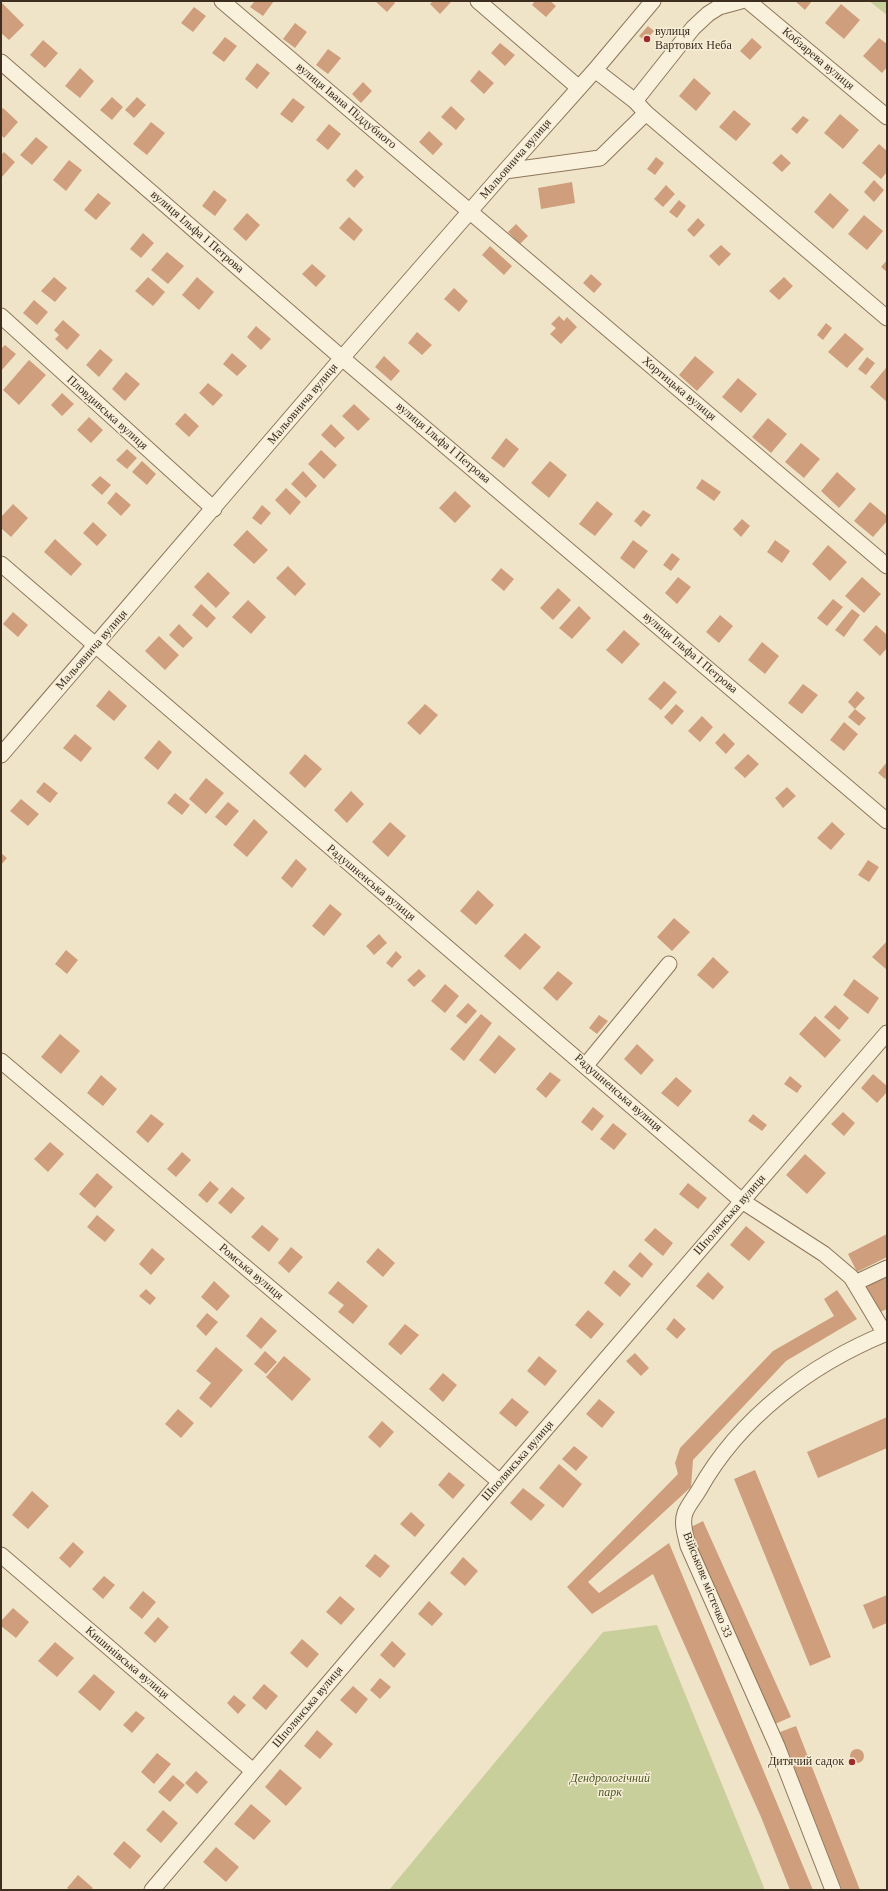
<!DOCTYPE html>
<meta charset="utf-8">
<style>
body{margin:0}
#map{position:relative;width:888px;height:1891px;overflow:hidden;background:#f0e4c8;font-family:"Times New Roman",serif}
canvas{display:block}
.frame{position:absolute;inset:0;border:2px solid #3d2e20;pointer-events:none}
</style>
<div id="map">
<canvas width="888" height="1891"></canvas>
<div class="frame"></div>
</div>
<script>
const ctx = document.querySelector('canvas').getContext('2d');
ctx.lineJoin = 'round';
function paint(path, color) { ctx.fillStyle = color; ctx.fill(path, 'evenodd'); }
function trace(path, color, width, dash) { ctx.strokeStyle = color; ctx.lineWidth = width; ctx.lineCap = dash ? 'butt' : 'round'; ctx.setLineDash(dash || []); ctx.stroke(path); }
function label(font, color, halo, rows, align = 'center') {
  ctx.font = font + ' "Times New Roman",serif'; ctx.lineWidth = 3; ctx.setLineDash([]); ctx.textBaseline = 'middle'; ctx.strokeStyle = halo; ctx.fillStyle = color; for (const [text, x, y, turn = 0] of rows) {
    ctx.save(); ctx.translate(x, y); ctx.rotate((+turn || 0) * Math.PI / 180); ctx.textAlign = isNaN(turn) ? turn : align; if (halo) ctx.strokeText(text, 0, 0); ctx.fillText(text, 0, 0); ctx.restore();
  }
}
paint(new Path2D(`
 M869 1H887V15Z
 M657 1625 765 1890H389L603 1632Z`), '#c9cf9b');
paint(new Path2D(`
 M255 1H274L263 16 250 7Z
 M375 1H393L395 3 387 12Z
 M433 1H449L451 2 440 14 430 4Z
 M535 1H550L556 6 546 17 532 5Z
 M795 1H812L805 10Z
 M2 3 24 25 9 40 1 33Z
 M841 4 860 20 844 39 825 23Z
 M194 7 206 16 193 32 181 23Z
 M295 23 307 32 295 48 283 39Z
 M648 26 654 31 645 41 639 36Z
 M225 37 237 46 224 62 212 53Z
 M752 38 762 47 750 60 740 51Z
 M879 38 887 44V67L882 73 863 56Z
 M43 40 58 53 45 68 30 55Z
 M500 43 515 55 505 66 491 53Z
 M328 49 341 58 328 74 316 65Z
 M257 63 270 73 257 89 245 79Z
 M80 68 94 81 80 98 65 86Z
 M479 70 494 83 484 94 470 81Z
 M694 78 711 93 696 111 679 96Z
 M363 82 372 91 361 103 352 94Z
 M112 97 123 107 112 120 100 110Z
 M137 97 146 105 134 118 125 110Z
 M293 98 305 107 292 123 280 114Z
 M451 106 465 119 456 130 441 117Z
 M3 108 18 122 4 138 1 135V110Z
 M734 110 751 124 736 141 719 127Z
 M840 114 859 130 843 149 824 133Z
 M803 116 809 120 797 134 791 129Z
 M151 122 165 133 147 155 133 144Z
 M329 124 341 134 328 150 316 140Z
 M429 131 443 144 433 155 419 142Z
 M36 137 48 147 32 165 20 155Z
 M879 144 887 151V172L881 179 862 163Z
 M4 152 15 162 1 178V155Z
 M781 154 791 163 782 172 772 163Z
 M656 157 664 163 655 175 647 169Z
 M69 160 82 170 66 191 53 180Z
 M356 169 364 177 354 188 346 180Z
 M874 180 884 190 874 202 864 192Z
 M572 182 575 203 541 209 538 188Z
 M666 185 675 194 663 207 654 199Z
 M214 190 227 200 215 216 202 206Z
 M98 193 111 203 96 220 84 210Z
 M830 193 849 210 833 229 814 212Z
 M679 200 686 206 677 218 669 212Z
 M247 213 260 225 246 241 233 229Z
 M864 215 883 231 867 250 848 234Z
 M349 217 363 230 354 241 339 228Z
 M698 218 705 225 694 237 687 230Z
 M516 224 528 236 520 244 508 232Z
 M143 233 154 243 141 258 130 249Z
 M721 245 731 254 719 266 709 256Z
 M490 246 512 266 504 275 482 255Z
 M167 252 184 266 168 284 151 270Z
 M887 260V272L881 267Z
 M312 264 326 276 316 287 302 274Z
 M591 274 602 284 594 293 583 283Z
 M54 277 67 288 55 302 41 291Z
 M148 277 165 292 153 306 135 291Z
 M197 277 214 292 199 310 182 295Z
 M784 277 793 286 779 300 769 291Z
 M454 288 468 301 459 312 444 299Z
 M34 300 48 312 37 325 23 313Z
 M559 316 564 321 567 317 577 327 561 344 550 334 556 328 551 324Z
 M63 320 80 335 67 350 55 339 59 335 54 330Z
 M826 323 832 328 823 340 817 335Z
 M256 326 271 339 261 350 247 337Z
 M417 332 432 345 422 355 408 343Z
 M845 333 864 349 847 368 828 352Z
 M5 345 16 354 1 371V349Z
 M100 349 113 360 99 377 86 365Z
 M232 353 247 366 237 376 223 364Z
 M384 356 400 371 391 381 375 367Z
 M695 356 714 372 697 391 679 375Z
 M867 357 875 363 866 375 858 369Z
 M29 360 46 375 19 405 3 390Z
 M886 368 887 369V402L870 387Z
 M126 372 140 384 125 401 112 389Z
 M738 378 757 394 741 413 722 397Z
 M208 383 223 395 213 406 199 393Z
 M62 393 74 404 62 416 51 405Z
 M354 404 370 419 358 431 342 416Z
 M185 413 199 426 189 437 175 424Z
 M89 417 103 430 91 443 77 430Z
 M768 418 787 434 771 453 752 437Z
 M331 424 345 438 335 448 321 435Z
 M506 438 519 449 504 468 491 458Z
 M801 443 820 459 804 478 785 462Z
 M127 449 137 458 127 469 116 460Z
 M321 450 337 465 324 479 308 464Z
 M142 461 156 474 147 485 132 472Z
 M550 461 567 475 549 498 531 483Z
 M303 471 317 486 306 498 291 484Z
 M837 472 856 489 839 508 821 491Z
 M100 476 111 485 102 495 91 485Z
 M702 479 721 492 714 501 696 488Z
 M286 488 301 502 290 515 275 500Z
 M455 491 471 506 455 523 439 508Z
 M116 492 131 505 121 516 107 503Z
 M597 501 613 514 595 536 579 524Z
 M870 502 887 516V521L873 537 854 521Z
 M13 504 28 518 11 537 1 528V517Z
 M262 505 271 513 261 525 252 518Z
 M643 510 651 515 641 527 634 521Z
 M742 519 750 526 741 537 733 529Z
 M93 522 107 535 97 546 83 533Z
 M247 530 268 550 254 564 233 545Z
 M55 539 82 564 71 576 44 552Z
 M633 540 648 551 634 569 620 558Z
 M775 540 790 551 782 563 767 552Z
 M828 545 847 562 830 581 812 564Z
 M672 553 680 559 671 571 663 565Z
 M288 566 306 584 295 596 276 578Z
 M501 568 514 579 504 591 491 580Z
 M208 572 230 593 216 608 194 587Z
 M678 577 691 587 677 604 665 593Z
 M862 577 881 594 864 613 845 596Z
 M558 588 571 600 553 620 540 608Z
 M833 599 843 607 827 626 817 618Z
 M248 600 266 617 251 634 232 617Z
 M201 604 216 618 207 628 192 615Z
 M579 606 591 618 572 639 559 628Z
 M852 609 860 615 844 637 835 630Z
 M13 612 28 625 18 637 3 624Z
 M720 615 733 626 719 643 706 632Z
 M179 624 193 638 183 648 169 635Z
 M876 625 887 635V648L880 656 863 640Z
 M624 630 640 644 622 664 606 650Z
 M159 636 179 655 165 670 145 651Z
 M762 642 779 656 765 674 748 660Z
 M664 681 677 692 661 710 648 699Z
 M803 684 818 695 802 714 788 703Z
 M109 690 127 706 114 721 96 706Z
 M857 691 865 698 855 709 848 702Z
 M425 704 438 715 420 735 407 723Z
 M676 704 684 711 672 725 664 717Z
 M855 709 866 718 859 726 848 717Z
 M702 716 713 727 700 742 688 731Z
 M844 722 858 734 844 751 830 740Z
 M724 733 735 744 726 754 715 743Z
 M75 734 92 748 81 762 63 748Z
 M159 740 172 752 158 770 144 758Z
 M305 754 322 769 305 788 289 773Z
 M748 754 759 764 745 778 734 768Z
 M887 762V776L885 779 878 773Z
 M206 778 224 793 206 814 189 799Z
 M44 782 58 793 50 803 36 792Z
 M787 787 796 796 783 808 775 798Z
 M351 791 364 804 347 823 334 810Z
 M175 793 190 805 182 815 167 803Z
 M21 799 39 814 28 826 10 811Z
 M228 802 239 811 226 826 215 817Z
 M254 819 268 832 247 857 233 845Z
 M390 822 406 836 388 857 372 842Z
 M832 822 845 834 831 850 817 838Z
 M1 853 7 858 1 865Z
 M296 859 307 869 292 888 281 878Z
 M868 860 879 867 869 882 858 875Z
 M478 890 494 905 476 925 460 911Z
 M330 904 342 914 324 936 312 926Z
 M674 918 690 932 672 951 657 937Z
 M525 933 541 947 520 970 504 956Z
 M379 934 387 943 374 955 366 946Z
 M887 941V970L872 957Z
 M66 950 78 960 67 974 55 964Z
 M396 951 402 957 392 968 386 963Z
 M713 957 729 972 713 989 697 975Z
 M419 969 426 976 414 987 407 980Z
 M558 971 573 983 557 1001 543 988Z
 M854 979 879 998 868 1014 843 995Z
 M445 984 459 996 445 1013 431 1001Z
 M468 1003 477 1011 466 1024 456 1016Z
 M835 1005 849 1018 839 1030 824 1017Z
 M481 1014 492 1023 464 1061 450 1049Z
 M599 1015 608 1021 597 1034 589 1028Z
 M815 1016 841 1040 825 1058 799 1034Z
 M60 1034 80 1051 61 1074 41 1057Z
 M499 1035 516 1049 495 1074 479 1060Z
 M637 1044 654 1060 641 1075 624 1059Z
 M550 1072 561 1080 546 1098 536 1089Z
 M873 1074 887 1086V1092L877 1103 861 1088Z
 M101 1075 117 1089 103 1106 87 1093Z
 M790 1076 802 1086 797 1093 784 1084Z
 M676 1077 692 1091 678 1107 661 1093Z
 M593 1107 604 1116 592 1131 581 1122Z
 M843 1112 855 1123 844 1136 831 1124Z
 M151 1114 164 1124 148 1143 136 1132Z
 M753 1114 767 1125 762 1131 748 1121Z
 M613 1123 627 1134 614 1150 600 1139Z
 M50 1142 64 1154 48 1172 34 1159Z
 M182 1152 191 1160 176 1177 167 1169Z
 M805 1154 826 1173 807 1194 786 1175Z
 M97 1173 113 1187 95 1208 79 1194Z
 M210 1181 219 1189 207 1203 198 1195Z
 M688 1183 707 1198 698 1209 679 1194Z
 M232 1187 245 1198 231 1214 218 1203Z
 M97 1215 115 1230 105 1242 87 1227Z
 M262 1225 279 1239 269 1252 251 1237Z
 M746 1226 765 1242 749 1261 730 1245Z
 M655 1228 673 1243 663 1256 644 1240Z
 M887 1234V1257L857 1272 848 1254Z
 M291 1247 303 1257 289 1273 278 1263Z
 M152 1248 165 1259 151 1275 139 1264Z
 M378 1248 395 1263 383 1277 366 1262Z
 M640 1252 653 1264 642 1278 628 1266Z
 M614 1270 631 1284 620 1297 604 1283Z
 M708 1272 724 1287 713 1300 696 1286Z
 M887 1272V1309L878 1313 862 1282Z
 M214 1281 230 1296 217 1311 201 1297Z
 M338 1281 368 1306 353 1324 338 1312 344 1305 328 1293Z
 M146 1289 156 1298 150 1305 139 1296Z
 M837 1290 857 1319 786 1361 693 1460 691 1487 588 1582 599 1593 669 1543 813 1890H790L761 1817 653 1574 592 1614 567 1587 678 1474 675 1463 680 1448 773 1351 834 1316 824 1299Z
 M588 1310 604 1324 591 1339 575 1325Z
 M207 1313 218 1322 206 1336 196 1326Z
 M261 1317 277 1331 261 1349 246 1336Z
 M674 1318 686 1329 677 1339 666 1329Z
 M405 1324 419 1335 401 1355 388 1344Z
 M216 1347 243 1370 211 1408 199 1398 211 1383 196 1371Z
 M265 1351 277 1362 266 1374 254 1364Z
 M635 1353 649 1368 641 1376 626 1361Z
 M284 1356 311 1379 292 1401 266 1377Z
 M539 1356 557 1371 545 1386 527 1371Z
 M443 1373 457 1385 443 1402 429 1389Z
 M512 1398 529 1412 516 1427 499 1413Z
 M599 1399 615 1412 602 1428 586 1414Z
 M178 1409 194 1423 181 1438 165 1424Z
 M887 1417V1448L818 1478 807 1452Z
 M382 1421 394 1432 380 1448 368 1437Z
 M574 1446 588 1457 576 1471 562 1459Z
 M559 1464 582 1484 563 1508 539 1488Z
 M755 1470 831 1657 810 1666 734 1479Z
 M449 1472 465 1485 453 1499 438 1485Z
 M523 1488 545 1505 531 1521 510 1503Z
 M32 1491 49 1506 28 1529 12 1515Z
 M411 1512 425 1525 415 1537 400 1524Z
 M703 1521 791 1717 775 1724 687 1529Z
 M73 1542 84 1552 70 1568 59 1558Z
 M375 1554 390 1566 380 1578 365 1566Z
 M463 1557 478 1571 465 1586 450 1573Z
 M104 1576 115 1585 103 1599 92 1589Z
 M143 1591 156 1602 142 1619 129 1608Z
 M887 1595V1623L873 1629 863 1605Z
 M340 1596 355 1609 341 1625 326 1612Z
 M429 1601 443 1614 432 1626 418 1614Z
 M13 1608 29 1622 16 1638 1 1626V1621Z
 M158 1617 169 1627 155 1643 144 1633Z
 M302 1639 319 1654 307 1668 290 1653Z
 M392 1641 406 1654 394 1668 380 1655Z
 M55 1642 74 1658 57 1677 38 1661Z
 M94 1674 115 1692 100 1711 78 1692Z
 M380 1678 391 1687 380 1699 370 1690Z
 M264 1684 278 1696 266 1710 252 1698Z
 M353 1686 368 1699 356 1714 340 1700Z
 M234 1695 246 1705 238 1714 227 1703Z
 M136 1711 145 1718 132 1733 123 1725Z
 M796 1726 860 1890H842L780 1732Z
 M317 1730 333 1744 320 1759 304 1746Z
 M850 1756a7 7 0 1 1 14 0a7 7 0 1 1-14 0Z
 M157 1753 171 1764 154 1784 141 1772Z
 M280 1769 302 1788 286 1806 265 1787Z
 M196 1771 208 1782 197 1794 185 1783Z
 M173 1775 185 1785 170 1802 158 1792Z
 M251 1804 271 1821 254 1840 234 1824Z
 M163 1810 178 1823 161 1843 146 1830Z
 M124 1841 141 1856 130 1869 113 1854Z
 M216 1847 239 1867 226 1882 203 1862Z
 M78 1875 93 1888 91 1890H70L67 1888Z`), '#cf9f7d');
const minor = new Path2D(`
 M222 1 887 566
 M478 1 579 88
 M748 1 887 117
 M1 62 342 358 887 821
 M595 70 635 101 646 113 887 318
 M635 101 693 28 708 14 719 7 741 1
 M505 171 600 158 646 113
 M1 316 214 509
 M1 564 742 1201 824 1254 851 1277 885 1334
 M1 755 342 358 505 171 595 70 653 1
 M1 1061 500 1482
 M586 1065 669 964
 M855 1283 887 1268
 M1 1555 253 1771
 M152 1890 500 1482 887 1033
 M833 1890 777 1746 688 1546C686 1536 681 1524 685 1513 688 1505 695 1497 699 1490 740 1417 811 1364 887 1333`);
trace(minor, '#8d765c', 17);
trace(minor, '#faf1dc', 15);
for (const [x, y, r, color] of [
 [647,39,4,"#9e2a2b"],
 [852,1762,4,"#9e2a2b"]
]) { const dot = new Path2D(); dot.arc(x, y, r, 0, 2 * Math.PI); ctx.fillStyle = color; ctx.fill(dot); trace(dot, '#f7eed8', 1.5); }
label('12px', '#3d2e20', '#f7eed8', [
 ["вулиця",655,32],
 ["Вартових Неба",655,46],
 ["Дитячий садок",844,1762,"right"]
], 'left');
label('12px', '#3d2e20', '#f7eed8', [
 ["Кобзарева вулиця",818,59,40],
 ["вулиця Івана Піддубного",346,106,40],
 ["Мальовнича вулиця",516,159,-49],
 ["вулиця Ільфа І Петрова",197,232,41],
 ["Хортицька вулиця",679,389,40],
 ["Мальовнича вулиця",303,404,-50],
 ["Пловдивська вулиця",107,413,42],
 ["вулиця Ільфа І Петрова",443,443,40],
 ["Мальовнича вулиця",92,650,-49],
 ["вулиця Ільфа І Петрова",690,653,40],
 ["Радушненська вулиця",371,883,40],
 ["Радушненська вулиця",618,1093,41],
 ["Шполянська вулиця",730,1215,-49],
 ["Ромська вулиця",251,1272,40],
 ["Шполянська вулиця",518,1461,-49],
 ["Військове містечко 33",707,1585,68],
 ["Кишинівська вулиця",127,1663,40],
 ["Шполянська вулиця",308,1707,-50]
]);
label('italic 12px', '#4d5a26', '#f7eed8', [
 ["Дендрологічний",610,1779],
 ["парк",610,1793]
]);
</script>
